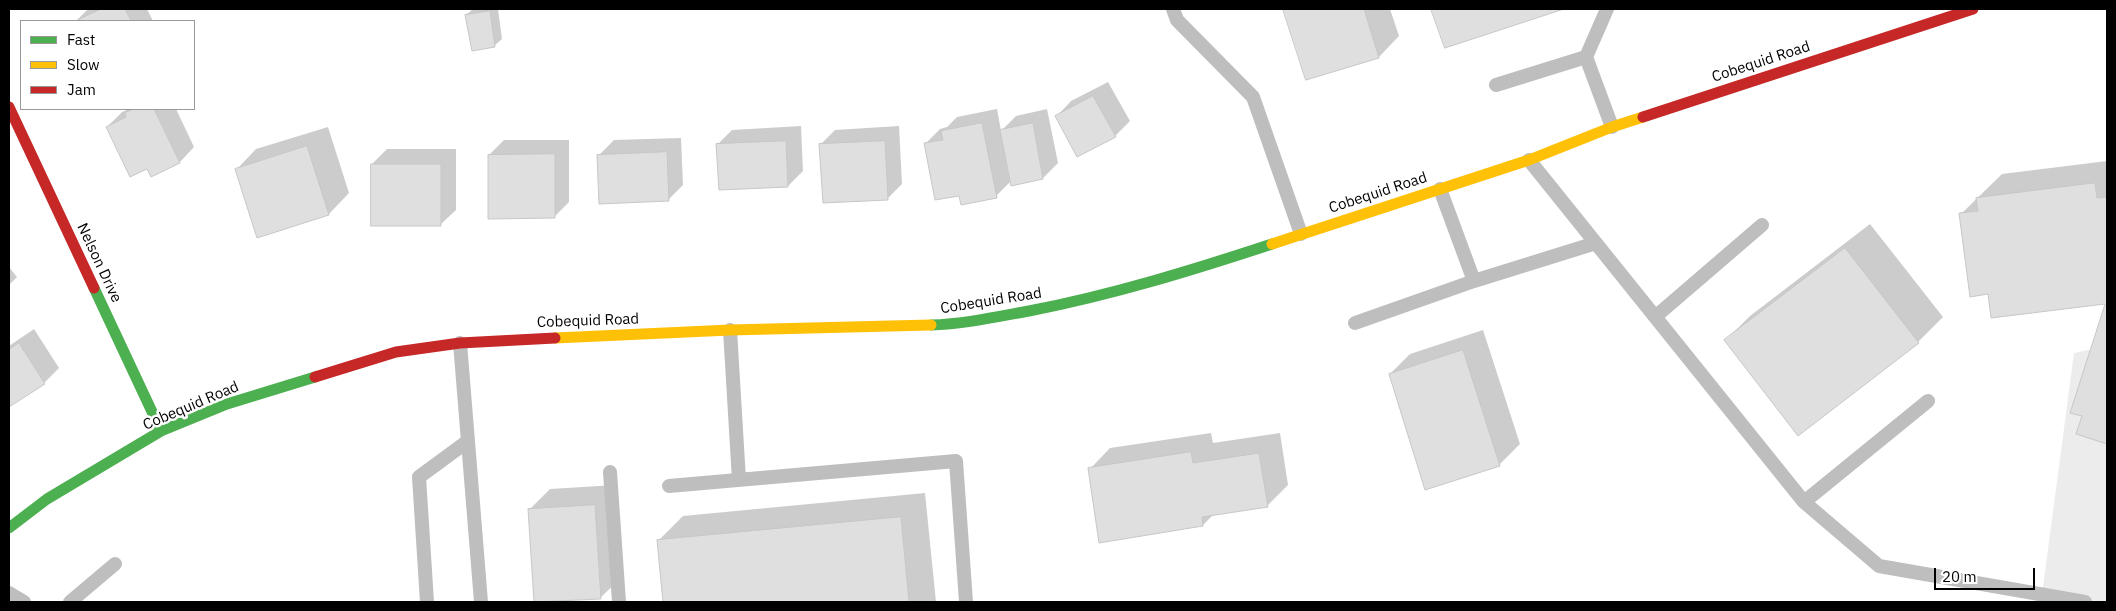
<!DOCTYPE html>
<style>
body{margin:0}
#map{position:relative;width:2116px;height:611px;overflow:hidden;background:#fff;font-family:"IBM Plex Sans",sans-serif}
canvas{display:block}
.frame{position:absolute;inset:0;border:10px solid #000;pointer-events:none}
.legend{position:absolute;left:20px;top:20px;width:175px;height:90px;box-sizing:border-box;background:#fff;border:1px solid #999;margin:0;padding:6px 9px;list-style:none;font-size:15px;color:#000}
.legend li{display:flex;align-items:center;gap:10px;height:25px}
.legend b{width:25px;border:1px solid #999}
.scale{position:absolute;left:1934px;top:568px;width:101px;height:22px;box-sizing:border-box;border:2px solid #000;border-top:0;padding-left:6px;font-size:15px;line-height:18px;white-space:nowrap;color:#000;-webkit-text-stroke:4px #fff;paint-order:stroke}
</style>
<div id="map">
<canvas width="2116" height="611"></canvas>
<div class="frame"></div>
<ul class="legend">
<li><b style="height:6px;background:#4caf50"></b>Fast</li>
<li><b style="height:6px;background:#ffc107"></b>Slow</li>
<li><b style="height:6px;background:#c62828"></b>Jam</li>
</ul>
<div class="scale">20 m</div>
</div>
<script>
const ctx = document.querySelector('canvas').getContext('2d');
ctx.lineJoin = 'round';
function paint(path, color) { ctx.fillStyle = color; ctx.fill(path, 'evenodd'); }
function trace(path, color, width, dash) { ctx.strokeStyle = color; ctx.lineWidth = width; ctx.lineCap = dash ? 'butt' : 'round'; ctx.setLineDash(dash || []); ctx.stroke(path); }
function label(font, color, halo, rows, align = 'center') {
  ctx.font = font + ' "IBM Plex Sans",sans-serif'; ctx.lineWidth = 5; ctx.setLineDash([]); ctx.textBaseline = 'middle'; ctx.strokeStyle = halo; ctx.fillStyle = color; for (const [text, x, y, turn = 0] of rows) {
    ctx.save(); ctx.translate(x, y); ctx.rotate((+turn || 0) * Math.PI / 180); ctx.textAlign = isNaN(turn) ? turn : align; if (halo) ctx.strokeText(text, 0, 0); ctx.fillText(text, 0, 0); ctx.restore();
  }
}
paint(new Path2D(`
 M2107 346V602H2041L2074 353Z`), '#ececec');
paint(new Path2D(`
 M88 9H147L153 21H76Z
 M473 9H498L502 39 494 46 466 15Z
 M1285 9H1390L1399 36 1379 57 1307 79Z
 M1433 9H1560L1446 47Z
 M1108 82 1130 121 1115 136 1057 116 1071 101Z
 M129 109H176L194 147 180 162 152 176 148 167 107 127 122 112Z
 M997 109 1001 131 1016 116 1047 109 1058 163 1043 178 1011 181 996 196 960 194 926 143 940 129 947 127 957 117Z
 M801 126 803 171 788 186 717 145 732 130Z
 M899 126 902 184 887 199 820 145 835 130Z
 M328 127 349 193 329 214 236 170 256 149Z
 M681 138 683 185 668 200 599 155 614 140Z
 M504 140H569V202L554 217 489 155Z
 M387 149H456V210L441 224 372 164Z
 M2107 161V443L2078 434 2083 416 2107 302 1990 293 1961 214 2002 174Z
 M1870 224 1943 317 1918 342 1798 434 1725 341 1750 316Z
 M9 267 17 277 9 285Z
 M34 329 59 368 44 383 9 406V346Z
 M1483 330 1520 444 1499 465 1390 374 1410 354Z
 M1211 433 1213 443 1280 433 1288 485 1267 506 1214 514 1203 525 1090 469 1110 448Z
 M615 485 621 578 600 598 536 602 530 509 550 489Z
 M925 493 936 602H664L658 541 683 516Z`), '#0003');
const building = new Path2D(`
 M101 9H125L131 21H76Z
 M1283 9H1364L1379 58 1306 80Z
 M1431 9H1564L1445 48Z
 M490 11 495 47 472 51 465 15Z
 M1093 96 1116 137 1077 157 1055 116Z
 M134 109H154L180 163 151 177 147 169 130 177 106 127 126 117 125 113Z
 M982 123 997 198 961 205 959 196 935 200 924 143 943 140 941 131Z
 M1033 123 1043 179 1011 186 1000 130Z
 M786 141 788 187 719 190 716 144Z
 M885 141 888 200 823 203 819 144Z
 M307 146 329 215 257 238 235 169Z
 M667 152 669 201 599 204 597 155Z
 M555 154V218L488 219V155Z
 M371 164H441V226H371Z
 M2095 183 2097 198 2107 197V444L2076 434 2082 416 2070 413 2105 304 1991 318 1988 294 1970 297 1959 213 1978 211 1976 198Z
 M1845 248 1919 343 1798 436 1724 340Z
 M19 343 45 384 9 407V350Z
 M1463 350 1500 466 1425 490 1389 374Z
 M1191 452 1193 463 1259 453 1268 507 1202 517 1203 526 1099 543 1088 468Z
 M595 505 601 599 534 602 528 509Z
 M901 517 909 602H663L657 540Z`);
paint(building, '#dfdfdf');
trace(building, '#c7c7c7', 1);
trace(new Path2D(`
 M1173 9 1177 20 1253 97 1301 234
 M1586 57 1612 127
 M1496 85 1586 57 1607 9
 M1529 160 1804 502 1928 401
 M1440 189 1474 281
 M1655 317 1762 225
 M1355 323 1474 281 1596 243
 M730 330 739 480
 M460 343 481 602
 M610 472 619 602
 M669 486 956 461 966 602
 M1804 502 1879 566 2085 602
 M9 593 24 602
 M70 602 115 564
 M427 602 419 477 468 441`), '#bebebe', 14);
trace(new Path2D(`
 M94 288 161 431
 M931 325C964 324 996 317 1029 311 1112 295 1193 270 1272 244
 M9 528 47 499 161 431 227 404 315 377`), '#4caf50', 11);
trace(new Path2D(`
 M1272 244 1529 160 1612 127 1643 117
 M555 338 730 330 931 325`), '#ffc107', 11);
trace(new Path2D(`
 M9 107 94 288
 M1643 117 1973 9
 M315 377 396 352 460 343 555 338`), '#c62828', 11);
label('15px', '#000', '#fff', [
 ["Cobequid Road",1761,62,-18],
 ["Cobequid Road",1378,193,-18],
 ["Nelson Drive",99,263,65],
 ["Cobequid Road",991,301,-9],
 ["Cobequid Road",588,321,-2],
 ["Cobequid Road",191,406,-23]
]);
</script>
